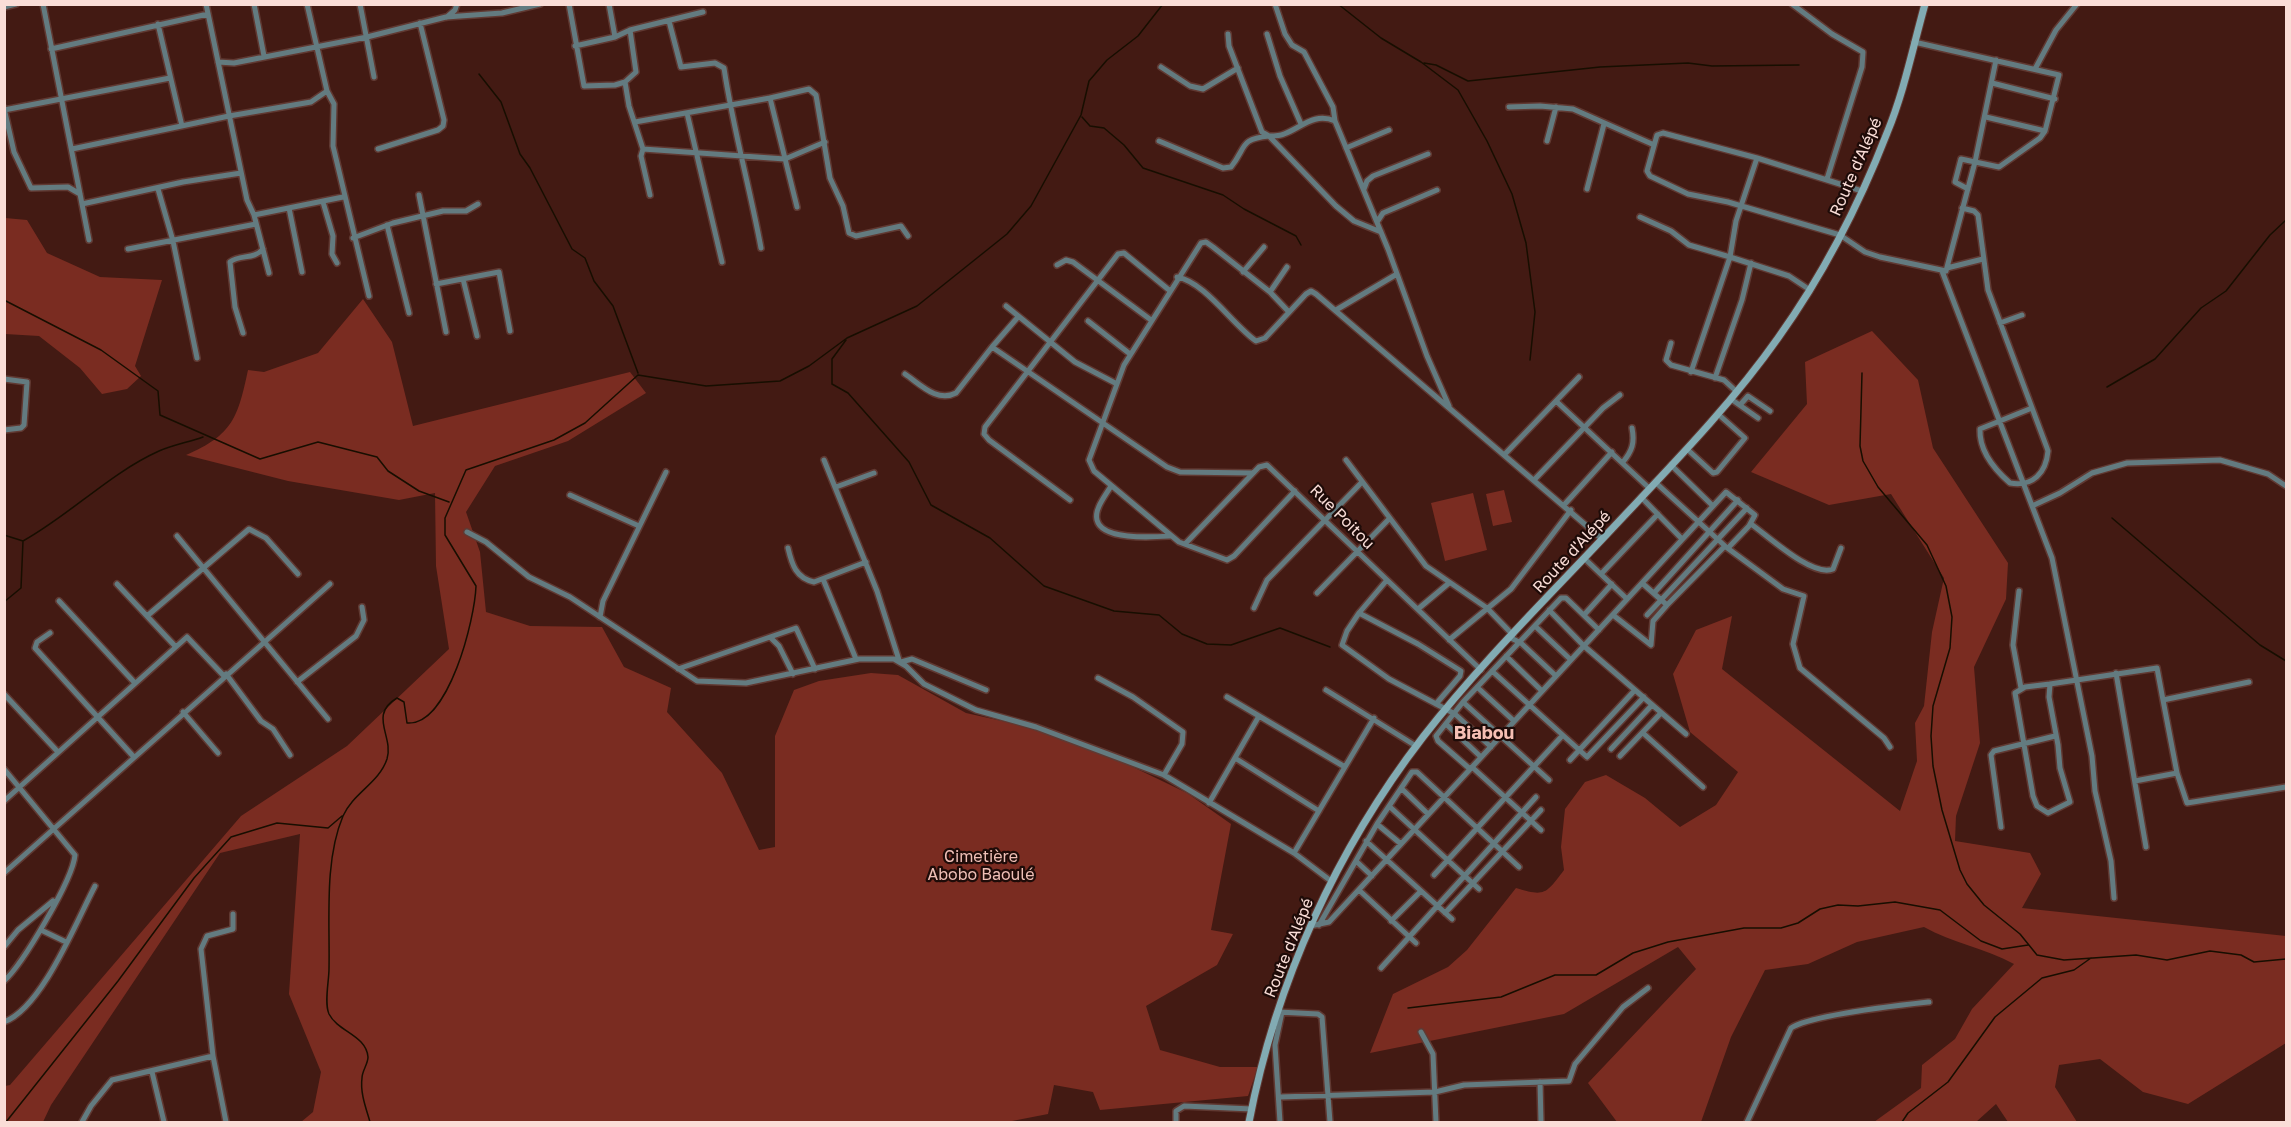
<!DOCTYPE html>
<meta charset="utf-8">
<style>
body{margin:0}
#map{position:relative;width:2291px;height:1127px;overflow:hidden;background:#431a13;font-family:"Golos Text",sans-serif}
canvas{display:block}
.frame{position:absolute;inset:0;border:6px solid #faddd7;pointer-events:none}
</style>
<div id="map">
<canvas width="2291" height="1127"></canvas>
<div class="frame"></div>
</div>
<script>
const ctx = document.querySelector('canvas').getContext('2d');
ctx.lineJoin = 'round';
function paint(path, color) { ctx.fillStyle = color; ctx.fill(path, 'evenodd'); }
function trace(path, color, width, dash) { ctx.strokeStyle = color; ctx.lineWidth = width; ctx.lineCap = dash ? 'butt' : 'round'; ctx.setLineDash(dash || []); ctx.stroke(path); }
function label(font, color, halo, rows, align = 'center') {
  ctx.font = font + ' "Golos Text",sans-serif'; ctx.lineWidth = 4.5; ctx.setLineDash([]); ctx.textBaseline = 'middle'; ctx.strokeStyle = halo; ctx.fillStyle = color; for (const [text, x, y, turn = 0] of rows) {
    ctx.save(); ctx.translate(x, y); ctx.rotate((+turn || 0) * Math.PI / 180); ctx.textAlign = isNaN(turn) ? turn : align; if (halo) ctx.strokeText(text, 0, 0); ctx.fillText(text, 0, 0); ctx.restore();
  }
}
paint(new Path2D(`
 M5 218 27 220 47 253 100 277 162 280 135 366 141 376 127 389 102 394 80 368 39 336 5 334Z
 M363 299 392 342 413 426 630 372 646 393 568 441 495 466 466 512 480 552 486 612 530 626 602 627 624 667 671 688 667 712 722 773 759 850 775 847V736L794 690 819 681 871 673 898 675 966 713 1029 727 1108 755 1187 793 1231 824 1211 930 1233 934 1217 965 1146 1006 1160 1050 1220 1067H1258L1248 1096 1100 1110 1093 1092 1054 1085 1048 1114 1007 1122H301L313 1112 321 1072 289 994 300 834 220 853 51 1105 43 1122H5V1086L10 1085 241 816 347 746 449 649 436 566 435 493 399 500 288 481 186 455C233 435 238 417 248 370L264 372 318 353Z
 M1872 331 1918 380 1933 448 2008 563 2006 599 1974 667 1980 743 1956 816 1955 841 2030 853 2041 874 2022 908 2286 936V1043L2188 1104 2143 1092 2100 1059 2059 1065 2055 1087 2077 1122H2008L1996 1104 1976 1122H1874L1921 1088 1922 1065 1955 1039 1972 1009 2014 964C1985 948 1952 943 1924 927L1857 942 1808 964 1765 970 1731 1037 1701 1122H1617L1588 1083 1696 969 1678 947 1564 1014 1370 1053 1393 994 1448 967 1467 950 1516 888C1545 897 1546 894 1564 870L1561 847 1565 809 1585 782 1606 775 1645 798 1680 827 1716 805 1738 772 1690 732 1673 674 1696 630 1732 616 1722 669 1900 811 1917 761 1915 723 1924 706 1932 632 1944 578 1891 494 1829 505 1751 472 1807 404 1805 362Z
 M1504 490 1512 522 1493 526 1486 494Z
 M1473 493 1487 550 1445 561 1431 503Z`), '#7a2c21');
trace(new Path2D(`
 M1338 4 1381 38 1421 62 1458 90 1487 141 1512 194 1526 243 1535 312 1530 360
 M1424 63 1436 65 1468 81 1600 67 1688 63 1712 66 1799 65
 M479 74 501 102 520 154 530 168 572 249 585 258 594 281 613 306 638 373
 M1082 117 1090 126 1104 128 1124 145 1143 168 1223 195 1244 209 1296 236 1301 245
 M4 300 101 350 158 391 160 415 260 459 318 442 377 457 388 471 419 491 449 502
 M846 340 832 359V384L848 393 909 462 931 505 990 538 1044 586 1114 611 1159 615 1182 634 1207 644 1231 645 1280 628 1330 647
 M1862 373 1860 446 1863 461 1878 487 1927 545 1946 586 1952 617 1950 648 1933 706 1931 736 1933 766 1942 810 1960 870 1967 884 1984 905 2020 934 2037 955 2064 960 2136 955 2167 960 2210 951 2241 955 2254 962 2286 959
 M2107 387 2155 359 2201 308 2226 291 2270 235 2286 220
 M2112 518 2260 645 2286 661
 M4 535 23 541
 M4 602 21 588 23 541C70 515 110 473 159 451 173 445 189 442 203 437
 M1408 1008 1501 997 1555 975H1596L1633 953 1668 942 1744 928H1781L1798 923 1820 909 1838 905 1858 906 1895 902 1940 910 1981 941 2002 949 2028 945
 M6 1122 118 981 194 878 231 837 277 823 328 828 342 816
 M370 1122C366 1108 360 1093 362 1078 362 1071 368 1064 368 1057 366 1035 338 1032 329 1014 324 1003 329 981 329 969 330 921 324 861 343 816 353 793 379 783 387 759 394 736 368 715 397 698L404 702 407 723C449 726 475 618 476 586L445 535V518L466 470 554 440 585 423 638 375 706 386 780 381 809 366 847 338 917 306 1007 234 1031 206 1081 115 1089 81 1107 60 1138 36 1163 4
 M1902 1122 1908 1113 1948 1082 1995 1017 2042 978 2074 970 2091 958`), '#170e00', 1.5);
const minor = new Path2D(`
 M43 4 89 240
 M206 4 247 200 254 215
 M254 4 264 56
 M307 4 327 91 334 104 333 146 369 296
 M360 4 374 77
 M569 4 584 86 615 85 625 82 629 106 643 149 785 159 825 142
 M609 4 615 37 630 30 636 72 625 82
 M1275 4 1285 34 1292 45 1304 52 1333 107 1335 121 1388 249 1427 356 1449 406
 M1792 4 1832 34 1863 52 1862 67 1827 179
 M4 7 16 4
 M447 17 455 10 457 4
 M669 21 681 67 715 63 724 68C733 129 750 188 761 248
 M158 24 182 126
 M630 30 703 12
 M1228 34 1229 46 1262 132 1269 136C1273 136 1280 136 1284 134 1301 128 1314 112 1335 121
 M1267 34 1280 76 1301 124
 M1914 42 2059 75 2045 131 2040 138 1999 167 1961 159 1955 182 1968 189
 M575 46 615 37
 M51 49 208 14
 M218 62 234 63 367 37 446 17 502 13 540 4
 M1161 67 1190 86 1203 89 1238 68
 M2035 69 2056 30 2077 4
 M1992 83 2055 99
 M770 98 809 89 816 95 830 178 843 206 849 233 856 236 901 226 908 236
 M1509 107 1540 106 1573 109 1652 144
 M4 108 14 152 31 188 68 187 80 194
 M4 110 170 78
 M687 113 722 262
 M1986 117 2045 131
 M635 122 770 98 797 207
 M1159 141 1223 168 1231 167C1247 147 1239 139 1269 136L1336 206 1354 221 1381 232
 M1547 141 1556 107
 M1346 148 1389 130
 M72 149 229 116 311 102 327 91
 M378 149 438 130 443 126 444 120 420 23
 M643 149 641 156 650 195
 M1757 158 1736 221 1730 257 1789 276 1810 290
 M158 189 173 241 197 358
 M1364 189 1367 181 1373 176 1428 154
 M1587 189 1604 124
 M1862 191 1757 158 1663 133 1657 135 1647 171 1650 176 1688 194 1728 202 1840 235 1865 252 1880 257 1946 271 1975 162 1996 60
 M419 195 446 332
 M323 202 333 236 332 254 337 263
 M82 204 183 182 241 173
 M289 208 302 272
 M1962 208 1974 211 1978 215 1988 290 2047 448 2048 451C2046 473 2033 487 2010 483 1995 470 1979 451 1980 429L2032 408
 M1640 217 1671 231 1689 245 1730 257 1691 372
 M1377 222 1383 213 1437 190
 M387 225 409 313
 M353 238 393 223 443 211H466L478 204
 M128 249 256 224
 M1057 265 1066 260 1073 262 1151 320
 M1947 268 1983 259
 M1942 271 2052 558 2092 756 2095 791 2111 861 2114 898
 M1243 272 1264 247
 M269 273 254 215 343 197
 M1177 277C1205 282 1232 324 1256 341L1265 338 1306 294 1311 291 1316 294 1602 539
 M463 279 477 336
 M436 284 499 272 510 331
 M1270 292 1287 267
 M1006 306 1075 362 1117 384
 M1336 310 1397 274
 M1288 311 1270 292 1213 247 1206 242 1201 243 1124 365 1089 460 1094 471 1179 542 1227 560 1234 556 1295 491
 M1088 321 1130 354
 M2000 323 2022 315
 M243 333 235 307 230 262C240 254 254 260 263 249
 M1671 343 1666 360 1671 365 1724 380 1737 392
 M992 347 1018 317
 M905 374C920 384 937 403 956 393L992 347 1167 467 1180 472 1252 473
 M1715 378 1742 300 1751 263
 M4 379 27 382 24 425 21 428 4 430
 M1731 399 1758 418
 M1556 401 1649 488
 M1740 405 1748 396 1770 411
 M1687 449 1713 473 1717 472 1745 438 1718 414
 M1505 454 1579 377
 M824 460 877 591 899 660
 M1346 460 1426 566 1487 608 1513 635
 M1623 462C1632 451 1635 443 1632 428
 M1671 465 1713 506
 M1535 479 1603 408 1620 395
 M1111 486C1106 495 1094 509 1097 520 1102 541 1154 537 1171 536
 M836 487 874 473
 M570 495 639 526
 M1641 497 1682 539
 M1070 500 989 440 984 434 985 427 1118 254 1124 253 1169 290
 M1564 505 1612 452
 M2032 506 2060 493 2092 473 2127 463 2220 460 2268 474 2286 486
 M1751 524C1768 536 1813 578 1833 569L1841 548
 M467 532 486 542 529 577 570 597 697 681 746 683 859 659H894L906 666 924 684 976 710 1036 727 1164 775
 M177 536 328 719
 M1185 544 1259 467 1267 465 1481 670
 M1726 547 1783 589 1804 596 1793 644 1800 668 1884 738 1890 747
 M788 548C792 565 796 578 814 582L866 562
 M1585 559 1627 599
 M1601 574 1658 514
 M823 579 856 659
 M1387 580 1359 613 1418 644 1461 671 1460 676 1436 704
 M1642 583 1667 605 1725 546 1655 482
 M117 584 175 646
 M2019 591 2013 645 2021 688
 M1317 593 1389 519
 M1654 593 1738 500
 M59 601 134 682
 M1254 608 1267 580 1362 482
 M1418 609 1449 583
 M1549 610 1584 646 1686 734
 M1359 613 1347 631 1342 645 1389 679 1455 714 1491 747
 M1584 615 1612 584
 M1613 615 1651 645 1653 621 1667 605
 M1647 615 1747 508
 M147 616 249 529 266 538 298 574
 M600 617 603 601 666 472
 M1535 626 1571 660
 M50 633 37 642 35 648 133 756
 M771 638 779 646 793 674
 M1511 638 1521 643 1556 676
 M1449 640 1511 589 1571 510
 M1506 656 1542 691
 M901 662 912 659 986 690
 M678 669 796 628 815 669
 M1492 671 1587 757 1644 697
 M2116 673 2146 847
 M226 674 261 721 273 729 290 755
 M1098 678 1133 697 1183 732 1182 744 1164 775 1294 853 1331 881
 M297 682 356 636 364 620 362 607
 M2050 684 2049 697 2058 745 2060 768 2070 802 2048 813 2037 806 2033 796 2015 693 2025 687Z
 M2050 684 2157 668 2163 700 2249 682
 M1477 687 1514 721
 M1326 690 1416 746
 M4 694 58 752
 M1227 697 1345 767
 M2163 700 2177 773
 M1463 702 1549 780
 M183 712 218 753
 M1446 724 1481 757
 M1643 733 1703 787
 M1611 749 1652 705
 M1620 756 1661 713
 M1235 758 1319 811
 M1570 760 1635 690
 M1472 767 1541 830
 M4 769 75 855C73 879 23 964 4 981
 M1470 769 1438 741 1436 736 1463 702 1561 598H1566L1599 630
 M2135 781 2177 773 2187 803 2286 787
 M1401 788 1428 814
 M4 801 187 637 224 676
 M1209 803 1259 716
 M1389 806 1479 889
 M1377 824 1401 844
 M2001 827 1991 755 1994 751 2055 736
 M1366 841 1452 919
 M1294 853 1374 718
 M1356 861 1372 876
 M4 873 330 584
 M1434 875 1562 736
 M1359 890 1416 943
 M1445 913 1541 810
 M1391 921 1421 891
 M1319 925 1377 824 1412 772H1417L1519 867
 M1310 926 1329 922 1726 492 1755 515 1749 526 1728 548
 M41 930 66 942
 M4 947 18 930 53 901
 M1381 968 1536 797
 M1278 1012 1318 1014 1322 1017 1330 1122
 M4 1022C42 1008 76 922 95 886
 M1421 1032 1433 1054 1436 1122
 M213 1056 201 949 207 936 233 929V914
 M152 1072 164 1122
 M1540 1082 1541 1122
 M1280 1097 1435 1092 1464 1085 1569 1081 1575 1064 1623 1007 1648 988
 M82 1122 91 1106 112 1080 213 1056 226 1122
 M1176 1122V1111L1184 1106 1252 1109
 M1280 1122 1275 1045 1282 1012
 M1747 1122 1791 1028C1811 1015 1902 1005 1929 1002`);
const secondary = new Path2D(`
 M1249 1122C1276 982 1336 850 1423 737 1479 665 1545 600 1607 534 1666 471 1728 409 1778 338 1823 275 1859 205 1887 133 1904 92 1913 47 1925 4`);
trace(minor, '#603932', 8);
trace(secondary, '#603932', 9);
trace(minor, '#637b80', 5);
trace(secondary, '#82abb3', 7);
label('16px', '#faddd7', '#1e0b08', [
 ["Route d'Alépé",1856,167,-66],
 ["Rue Poitou",1342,517,45],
 ["Route d'Alépé",1572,552,-47],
 ["Route d'Alépé",1289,948,-68]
]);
label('16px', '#efbfb6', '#1e0b08', [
 ["Cimetière",981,857],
 ["Abobo Baoulé",981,875]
]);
label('bold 18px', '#f6bfb4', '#1e0b08', [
 ["Biabou",1484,733]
]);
</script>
